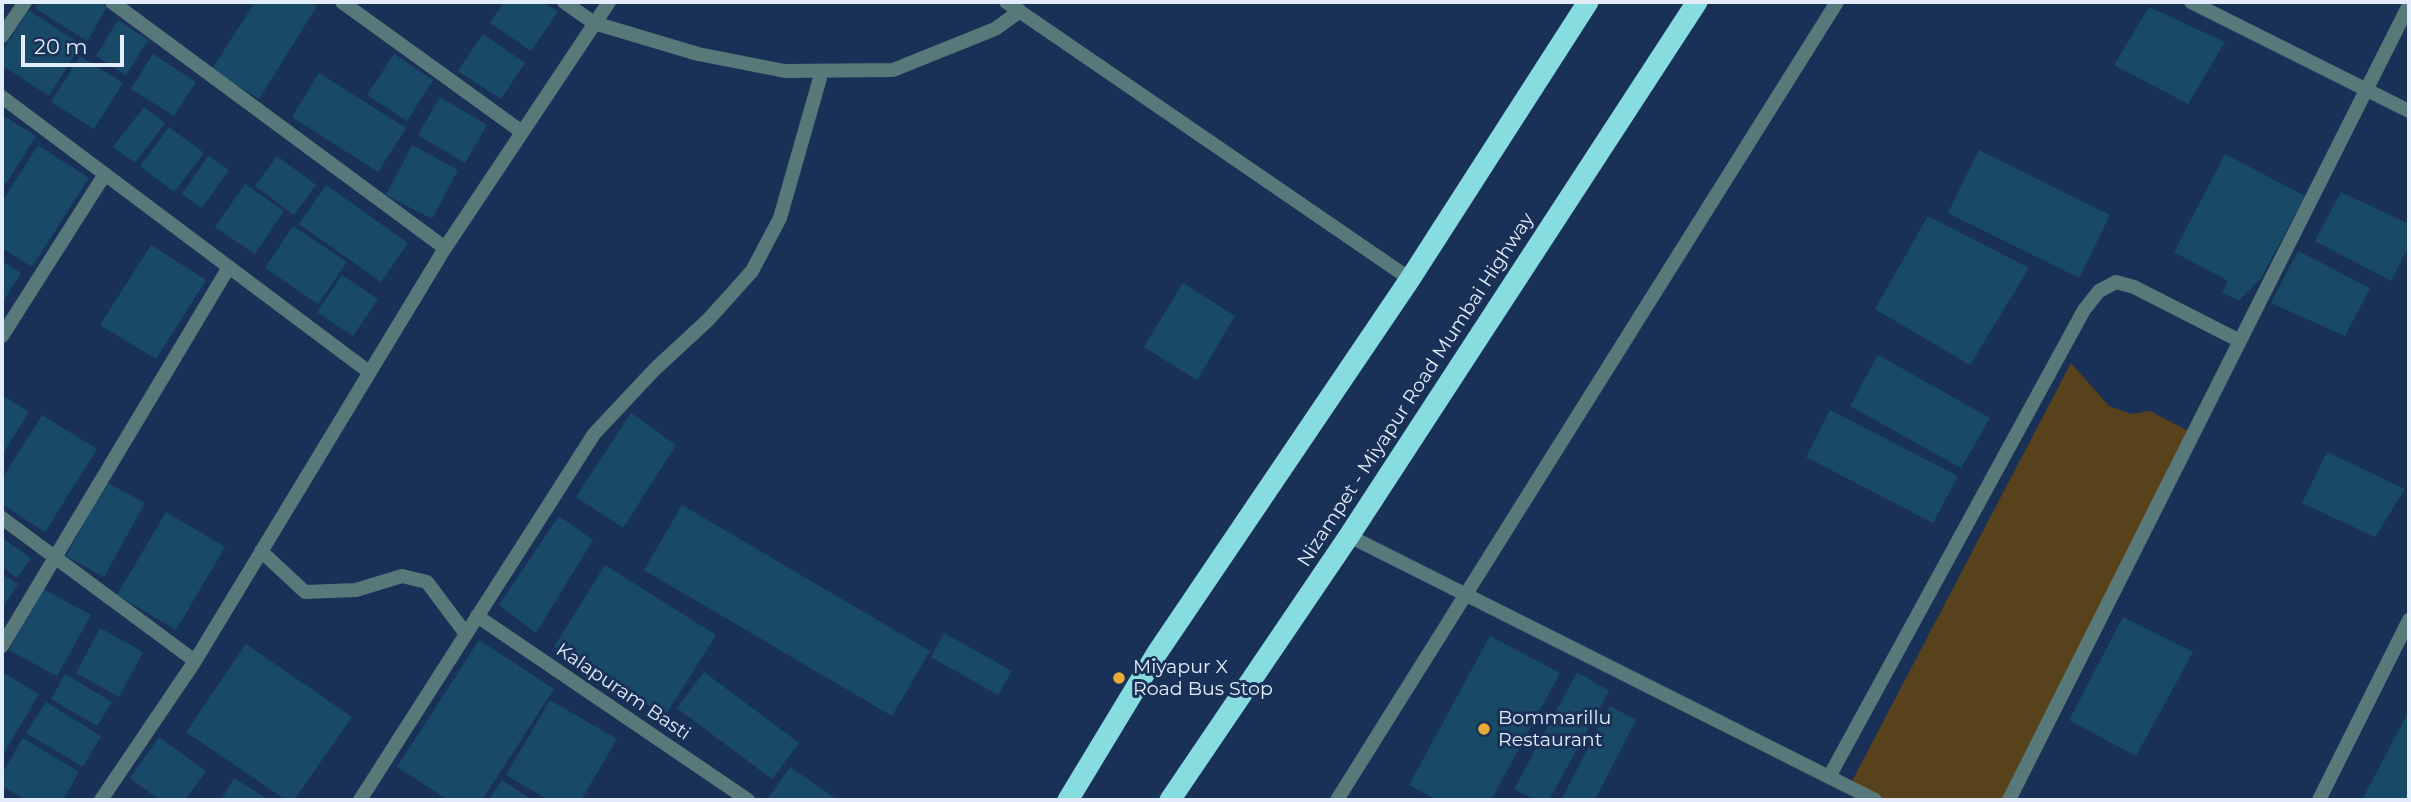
<!DOCTYPE html>
<style>
body{margin:0}
#map{position:relative;width:2411px;height:802px;overflow:hidden;background:#193156;font-family:Montserrat,sans-serif}
canvas{display:block}
.frame{position:absolute;inset:0;border:4px solid #e2ecfa;pointer-events:none}
.scale{position:absolute;left:21px;top:35px;width:103px;height:32px;box-sizing:border-box;border:4px solid #e2ecfa;border-top:0;padding-left:9px;font-size:21px;line-height:24px;white-space:nowrap;color:#e2ecfa;-webkit-text-stroke:5px #193156;paint-order:stroke}
</style>
<div id="map">
<canvas width="2411" height="802"></canvas>
<div class="frame"></div>
<div class="scale">20 m</div>
</div>
<script>
const ctx = document.querySelector('canvas').getContext('2d');
ctx.lineJoin = 'round';
function paint(path, color) { ctx.fillStyle = color; ctx.fill(path, 'evenodd'); }
function trace(path, color, width, dash) { ctx.strokeStyle = color; ctx.lineWidth = width; ctx.lineCap = dash ? 'butt' : 'round'; ctx.setLineDash(dash || []); ctx.stroke(path); }
function label(font, color, halo, rows, align = 'center') {
  ctx.font = font + ' Montserrat,sans-serif'; ctx.lineWidth = 6; ctx.setLineDash([]); ctx.textBaseline = 'middle'; ctx.strokeStyle = halo; ctx.fillStyle = color; for (const [text, x, y, turn = 0] of rows) {
    ctx.save(); ctx.translate(x, y); ctx.rotate((+turn || 0) * Math.PI / 180); ctx.textAlign = isNaN(turn) ? turn : align; if (halo) ctx.strokeText(text, 0, 0); ctx.fillText(text, 0, 0); ctx.restore();
  }
}
paint(new Path2D(`
 M2071 363 2109 406 2131 414 2150 411 2194 434 2005 800H1883L1851 783Z`), '#58421b');
paint(new Path2D(`
 M39 2H99L107 7 87 41 35 8Z
 M255 2H309L317 6 259 99 212 69Z
 M504 2H543L558 12 531 51 490 23Z
 M2149 7 2225 42 2188 104 2114 65Z
 M28 10 81 44 49 96 2 65V52Z
 M118 20 148 40 126 75 96 56Z
 M483 34 525 63 501 99 458 71Z
 M153 54 196 82 174 116 131 89Z
 M394 54 433 80 407 121 367 95Z
 M80 56 123 83 94 129 51 102Z
 M319 73 406 128 378 172 292 117Z
 M440 97 487 125 465 163 418 135Z
 M144 107 165 123 135 163 113 147Z
 M2 115 36 136 6 184 2 181Z
 M169 127 204 153 174 192 140 166Z
 M38 145 89 178 32 267 2 248V202Z
 M412 145 458 170 432 219 386 195Z
 M1979 150 2110 215 2079 278 1948 213Z
 M2225 154 2305 196 2261 278 2239 301 2222 292 2228 281 2174 252Z
 M208 156 229 170 202 208 182 194Z
 M277 156 316 185 294 215 255 186Z
 M245 184 284 211 255 254 215 227Z
 M326 185 408 243 381 282 299 224Z
 M2341 192 2409 224V246L2391 281 2315 241Z
 M1928 216 2029 268 1970 365 1875 309Z
 M293 226 347 262 318 304 265 268Z
 M151 245 206 280 156 359 100 325Z
 M2298 251 2370 288 2345 336 2271 303Z
 M2 261 21 273 2 303Z
 M342 275 378 299 353 336 317 312Z
 M1183 283 1235 316 1197 380 1144 347Z
 M1878 355 1990 418 1961 468 1850 406Z
 M2 395 29 412 2 455Z
 M1830 410 1958 476 1933 523 1806 457Z
 M631 413 676 445 623 528 576 497Z
 M42 415 97 449 45 532 2 504V479Z
 M2327 452 2405 489 2375 537 2302 503Z
 M106 482 145 503 104 577 66 556Z
 M682 505 930 651 892 716 644 570Z
 M166 512 225 547 176 630 117 595Z
 M559 516 593 540 536 633 499 605Z
 M2 538 31 558 17 578 2 567Z
 M605 565 716 635 665 716 554 647Z
 M2 574 18 584 2 609Z
 M43 589 91 615 57 676 9 650Z
 M2123 617 2193 652 2136 756 2069 720Z
 M100 628 143 652 119 697 76 673Z
 M944 633 1012 671 998 695 931 657Z
 M1490 636 1560 673 1491 800H1437L1409 785Z
 M479 640 554 689 482 800H448L397 767Z
 M246 644 352 717 294 800H286L186 732Z
 M2 672 39 694 2 756Z
 M704 672 799 743 772 779 677 708Z
 M1577 672 1609 691 1549 800H1535L1514 789Z
 M65 674 112 702 97 726 51 699Z
 M550 700 617 739 581 800H549L506 775Z
 M46 702 101 736 83 767 26 733Z
 M1610 706 1636 720 1595 800H1561Z
 M2409 711V800H2362Z
 M159 737 206 771 185 800H160L130 778Z
 M23 738 79 772 63 800H26L2 786V774Z
 M790 767 838 800H767Z
 M234 778 269 800H221Z
 M502 780 532 800H489Z`), '#184a68');
trace(new Path2D(`
 M112 2 445 248
 M342 2 522 132
 M564 2 594 23 698 54 785 71 893 70 995 29 1020 11
 M1006 2 1410 279
 M2191 2 2409 111
 M2 36 25 2
 M2 97 369 372
 M2 336 105 174
 M2 518 195 661
 M1349 536 1875 800
 M261 551 305 592 356 590 402 576 427 582 466 634
 M477 616 748 800
 M2 646 229 267
 M1829 777 2084 310 2099 291 2116 282 2134 287 2240 341
 M101 800 195 661 445 248 609 2
 M360 800 594 434 655 369 708 320 752 271 780 218 822 71
 M1337 800 1837 2
 M2009 800 2409 5
 M2319 800 2409 620`), '#58797a', 14);
trace(new Path2D(`
 M1068 800 1157 653 1410 279 1588 2
 M1170 800 1349 536 1697 2`), '#87dce0', 21);
for (const [x, y, r, color] of [
 [1119,678,7,"#e8ab37"],
 [1484,729,7,"#e8ab37"]
]) { const dot = new Path2D(); dot.arc(x, y, r, 0, 2 * Math.PI); ctx.fillStyle = color; ctx.fill(dot); trace(dot, '#193156', 2.5); }
label('19px', '#e2ecfa', '#193156', [
 ["Nizampet - Miyapur Road Mumbai Highway",1416,390,-57],
 ["Kalapuram Basti",623,692,34]
]);
label('19px', '#e2ecfa', '#193156', [
 ["Miyapur X",1133,667],
 ["Road Bus Stop",1133,689],
 ["Bommarillu",1498,718],
 ["Restaurant",1498,740]
], 'left');
</script>
